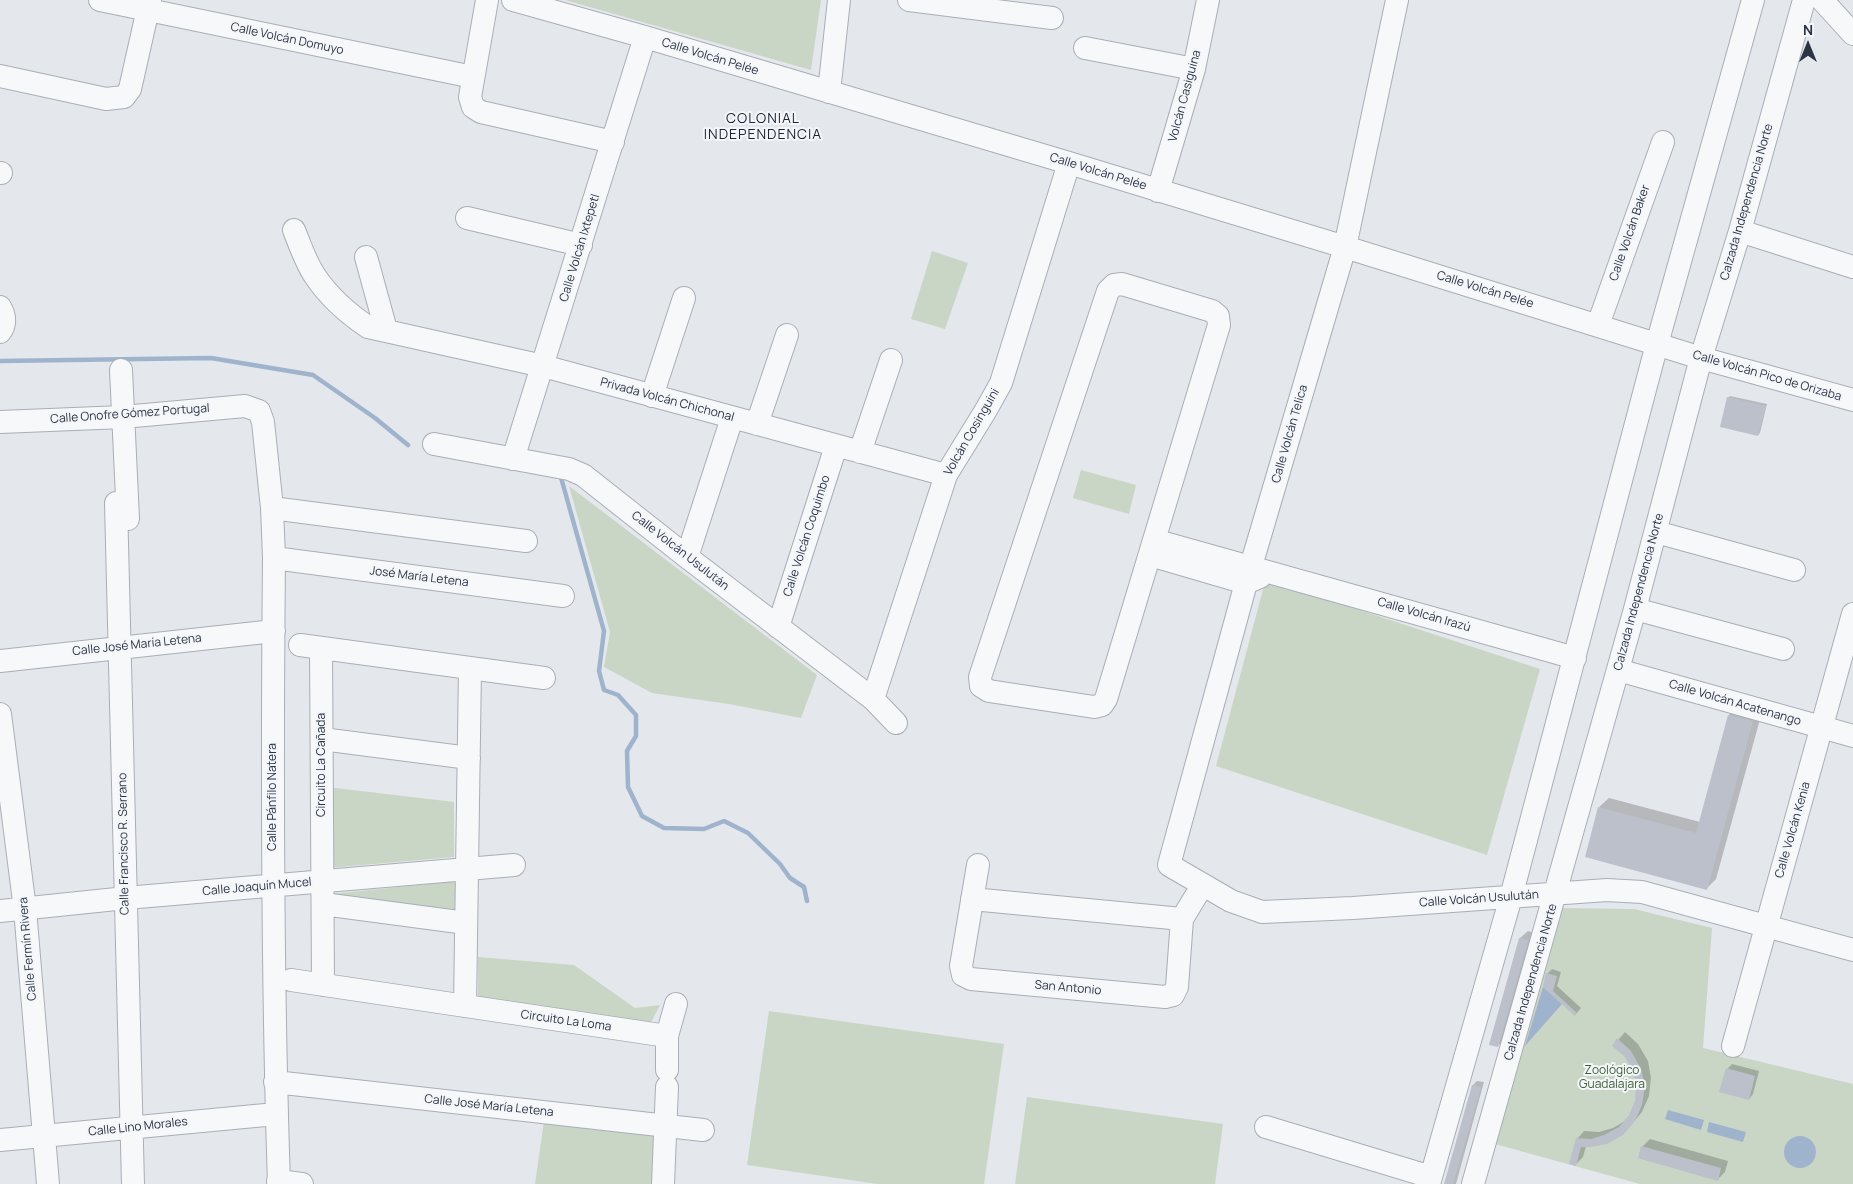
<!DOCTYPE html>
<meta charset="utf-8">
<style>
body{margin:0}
#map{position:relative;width:1853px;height:1184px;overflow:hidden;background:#e4e7ec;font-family:Manrope,sans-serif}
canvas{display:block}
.north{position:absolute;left:1783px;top:20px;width:50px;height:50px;-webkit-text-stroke:4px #f4f6f9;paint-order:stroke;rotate:0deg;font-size:14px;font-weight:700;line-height:20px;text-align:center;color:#2b3445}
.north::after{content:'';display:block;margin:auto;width:18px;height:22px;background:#2b3445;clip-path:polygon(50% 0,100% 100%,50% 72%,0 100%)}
</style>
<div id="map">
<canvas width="1853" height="1184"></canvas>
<div class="north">N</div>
</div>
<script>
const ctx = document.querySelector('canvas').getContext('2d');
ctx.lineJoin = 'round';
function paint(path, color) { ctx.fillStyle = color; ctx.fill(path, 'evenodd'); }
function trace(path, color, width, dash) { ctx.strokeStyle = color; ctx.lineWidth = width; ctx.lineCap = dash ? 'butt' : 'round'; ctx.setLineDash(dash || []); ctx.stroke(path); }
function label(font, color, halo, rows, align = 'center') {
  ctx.font = font + ' Manrope,sans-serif'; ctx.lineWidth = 4; ctx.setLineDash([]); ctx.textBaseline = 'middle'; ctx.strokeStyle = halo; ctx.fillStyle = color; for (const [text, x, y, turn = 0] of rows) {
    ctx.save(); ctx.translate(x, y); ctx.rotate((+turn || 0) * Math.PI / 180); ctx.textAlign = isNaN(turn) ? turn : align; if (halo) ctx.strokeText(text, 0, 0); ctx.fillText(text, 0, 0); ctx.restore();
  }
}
paint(new Path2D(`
 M565 0H821L811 70Z
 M932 251 968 263 945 329 911 319Z
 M1081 470 1136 485 1129 514 1073 498Z
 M569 486 817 675 801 718 729 704 652 693 604 667 610 632Z
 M1265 582H1274L1540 669 1487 855 1216 766Z
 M327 787 454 802V857L328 868Z
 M457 881 458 915 331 894Z
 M1560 908 1634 909 1712 928 1703 1048 1853 1084V1184H1640L1495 1144Z
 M478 957 574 965 635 1008 660 1005 648 1028 478 1002Z
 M769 1011 1004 1044 984 1184H878L747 1165Z
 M1027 1097 1223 1124 1215 1184H1015Z
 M545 1114 662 1128 661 1184H535Z`), '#c9d6c5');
paint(new Path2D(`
 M1543 987 1562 1004 1525 1046Z
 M1668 1110 1704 1120 1701 1130 1665 1119Z
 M1709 1122 1746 1132 1743 1142 1707 1132Z
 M1784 1152a16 16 0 1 1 32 0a16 16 0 1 1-32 0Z`), '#9fb4cc');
paint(new Path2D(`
 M1730 396 1767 404 1760 433 1758 435 1728 398Z
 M1739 705 1762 712 1716 879 1707 888 1599 807 1609 798 1700 822 1729 715Z
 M1528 931 1534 933 1505 1039 1498 1046 1520 938Z
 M1552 969 1561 972 1557 986 1581 1008 1575 1015 1544 986 1547 974Z
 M1625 1032 1638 1044 1648 1061 1651 1078 1649 1096 1642 1112 1630 1126 1586 1146 1583 1157 1575 1165 1577 1139 1584 1131 1599 1132 1613 1128 1625 1121 1630 1116 1636 1101 1637 1085 1634 1069 1625 1055 1614 1045Z
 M1732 1064 1759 1071 1753 1094 1749 1099 1727 1069Z
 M1477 1081 1484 1082 1456 1184H1445L1473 1085Z
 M1650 1139 1728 1161 1725 1172 1717 1180 1639 1158 1643 1146Z`), '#0003');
trace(new Path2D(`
 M0 361 211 358 313 375 375 418 408 445
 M560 474 604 631 599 671 604 690 618 695 636 715V736L627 751 628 787 642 816 664 828 704 829 724 821 748 833 780 864 790 878 804 887 807 901`), '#9fb4cc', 4.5);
paint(new Path2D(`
 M1727 397 1766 406 1758 436 1720 427Z
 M1728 715 1753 721 1707 890 1585 857 1598 807 1696 833Z
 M1519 938 1528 940 1498 1047 1489 1045Z
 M1546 973 1557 976 1553 991 1577 1013 1575 1016 1543 987Z
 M1617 1038 1631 1051 1641 1069 1645 1086 1642 1105 1635 1121 1623 1135 1607 1144 1590 1147H1581L1576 1166 1569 1164 1576 1138 1591 1139 1604 1135 1619 1127 1629 1115 1635 1101 1636 1085 1633 1070 1624 1056 1612 1046Z
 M1726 1068 1755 1076 1749 1100 1719 1092Z
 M1472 1085 1481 1087 1453 1184H1444Z
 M1641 1146 1721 1168 1718 1181 1638 1158Z`), '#bbc0ca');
const minor = new Path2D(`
 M100 0 473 77
 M487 0 470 97 473 107 481 112 613 142
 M513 0 645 37 1069 163 1345 247 1701 358 1853 400
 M909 0 1052 18
 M1397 0 1345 247 1246 583 1169 865 1231 901 1262 912 1353 908 1607 890 1642 892 1853 950
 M1822 0 1853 34
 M1085 48 1194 69
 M0 76 106 99 124 97 130 89 150 0
 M829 92 839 0
 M0 173H1
 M1158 191 1194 69 1208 0
 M467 218 581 245
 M294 230C300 245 306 263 315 276 329 297 347 313 368 327L543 366 946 475
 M1740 231 1853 267
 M366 257 386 330
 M1122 284 1212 311 1218 316 1219 325 1106 699 1102 705 1094 707 989 691 981 686 980 677 1108 291 1114 285Z
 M0 307C5 315 6 325 0 332
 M1598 325 1663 142
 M121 370 128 519
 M652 396 684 298
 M0 422 123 417 245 406 259 411 263 422 272 508 274 558C272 767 272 975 279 1184
 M757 424 787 335
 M434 444 569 469 583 475 687 557 873 699 896 723
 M860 452 891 360
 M513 459 645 37
 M116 503 133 1184
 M272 508 526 541
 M1656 532 1794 570
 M1154 540 1575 658
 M1150 555 1246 583 1260 577
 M687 557 732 418
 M274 558 563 596
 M1635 609 1783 649
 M778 627 836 446
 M300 645 544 678
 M321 648 323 985
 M0 661 274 631
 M1618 670 1853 736
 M873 699 946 475 986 410 1001 383 1069 163
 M0 714 25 909 48 1184
 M322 739 469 758
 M978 865 961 966 963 975 971 979 1165 997 1173 995 1177 987 1182 919 1202 886
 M972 899 1182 919
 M323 904 466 923
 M0 911 126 898 514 865
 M291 980 667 1036
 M465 1006 470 668
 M1733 1046 1853 614
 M667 1070V1036L676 1004
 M275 1082 703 1130
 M1266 1127 1431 1177
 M0 1140 276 1114
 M278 1181 302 1184
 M663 1184 667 1087
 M1429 1184 1511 897 1657 344 1753 0
 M1473 1184 1635 609 1701 358 1740 231 1804 0`);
trace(minor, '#a9aeb7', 24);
trace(minor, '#f7f8fa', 22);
label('12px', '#2b3445', '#f4f6f9', [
 ["Calle Volcán Domuyo",287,39,12],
 ["Calle Volcán Pelée",710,57,17],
 ["Volcán Casiguina",1185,96,-75],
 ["Calle Volcán Pelée",1098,172,17],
 ["Calzada Independencia Norte",1747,202,-74],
 ["Calle Volcán Baker",1630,233,-71],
 ["Calle Volcán Ixtepetl",580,248,-73],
 ["Calle Volcán Pelée",1485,290,17],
 ["Calle Volcán Pico de Orizaba",1767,376,16],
 ["Privada Volcán Chichonal",667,400,15],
 ["Calle Onofre Gómez Portugal",130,414,-4],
 ["Volcán Cosinguini",972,432,-60],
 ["Calle Volcán Telica",1290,434,-74],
 ["Calle Volcán Coquimbo",807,536,-72],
 ["Calle Volcán Usulután",680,551,38],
 ["José María Letena",419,577,7],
 ["Calzada Independencia Norte",1639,592,-75],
 ["Calle Volcán Irazú",1424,615,16],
 ["Calle José María Letena",137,645,-6],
 ["Calle Volcán Acatenango",1735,703,16],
 ["Circuito La Cañada",322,765,-90],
 ["Calle Pánfilo Natera",273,797,-90],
 ["Calle Volcán Kenia",1793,830,-74],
 ["Calle Francisco R. Serrano",124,844,-91],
 ["Calle Joaquín Mucel",257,887,-5],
 ["Calle Volcán Usulután",1479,899,-4],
 ["Calle Fermín Rivera",28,949,-95],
 ["Calzada Independencia Norte",1531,982,-74],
 ["San Antonio",1068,988,5],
 ["Circuito La Loma",566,1021,8],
 ["Calle José María Letena",489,1106,6],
 ["Calle Lino Morales",138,1127,-6]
]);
label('12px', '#3f6138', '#f4f6f9', [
 ["Zoológico",1612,1071],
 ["Guadalajara",1612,1085]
]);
ctx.letterSpacing = '1px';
label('14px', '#1d2536', '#f4f6f9', [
 ["COLONIAL",763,119],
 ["INDEPENDENCIA",763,135]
]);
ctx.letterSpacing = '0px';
</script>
